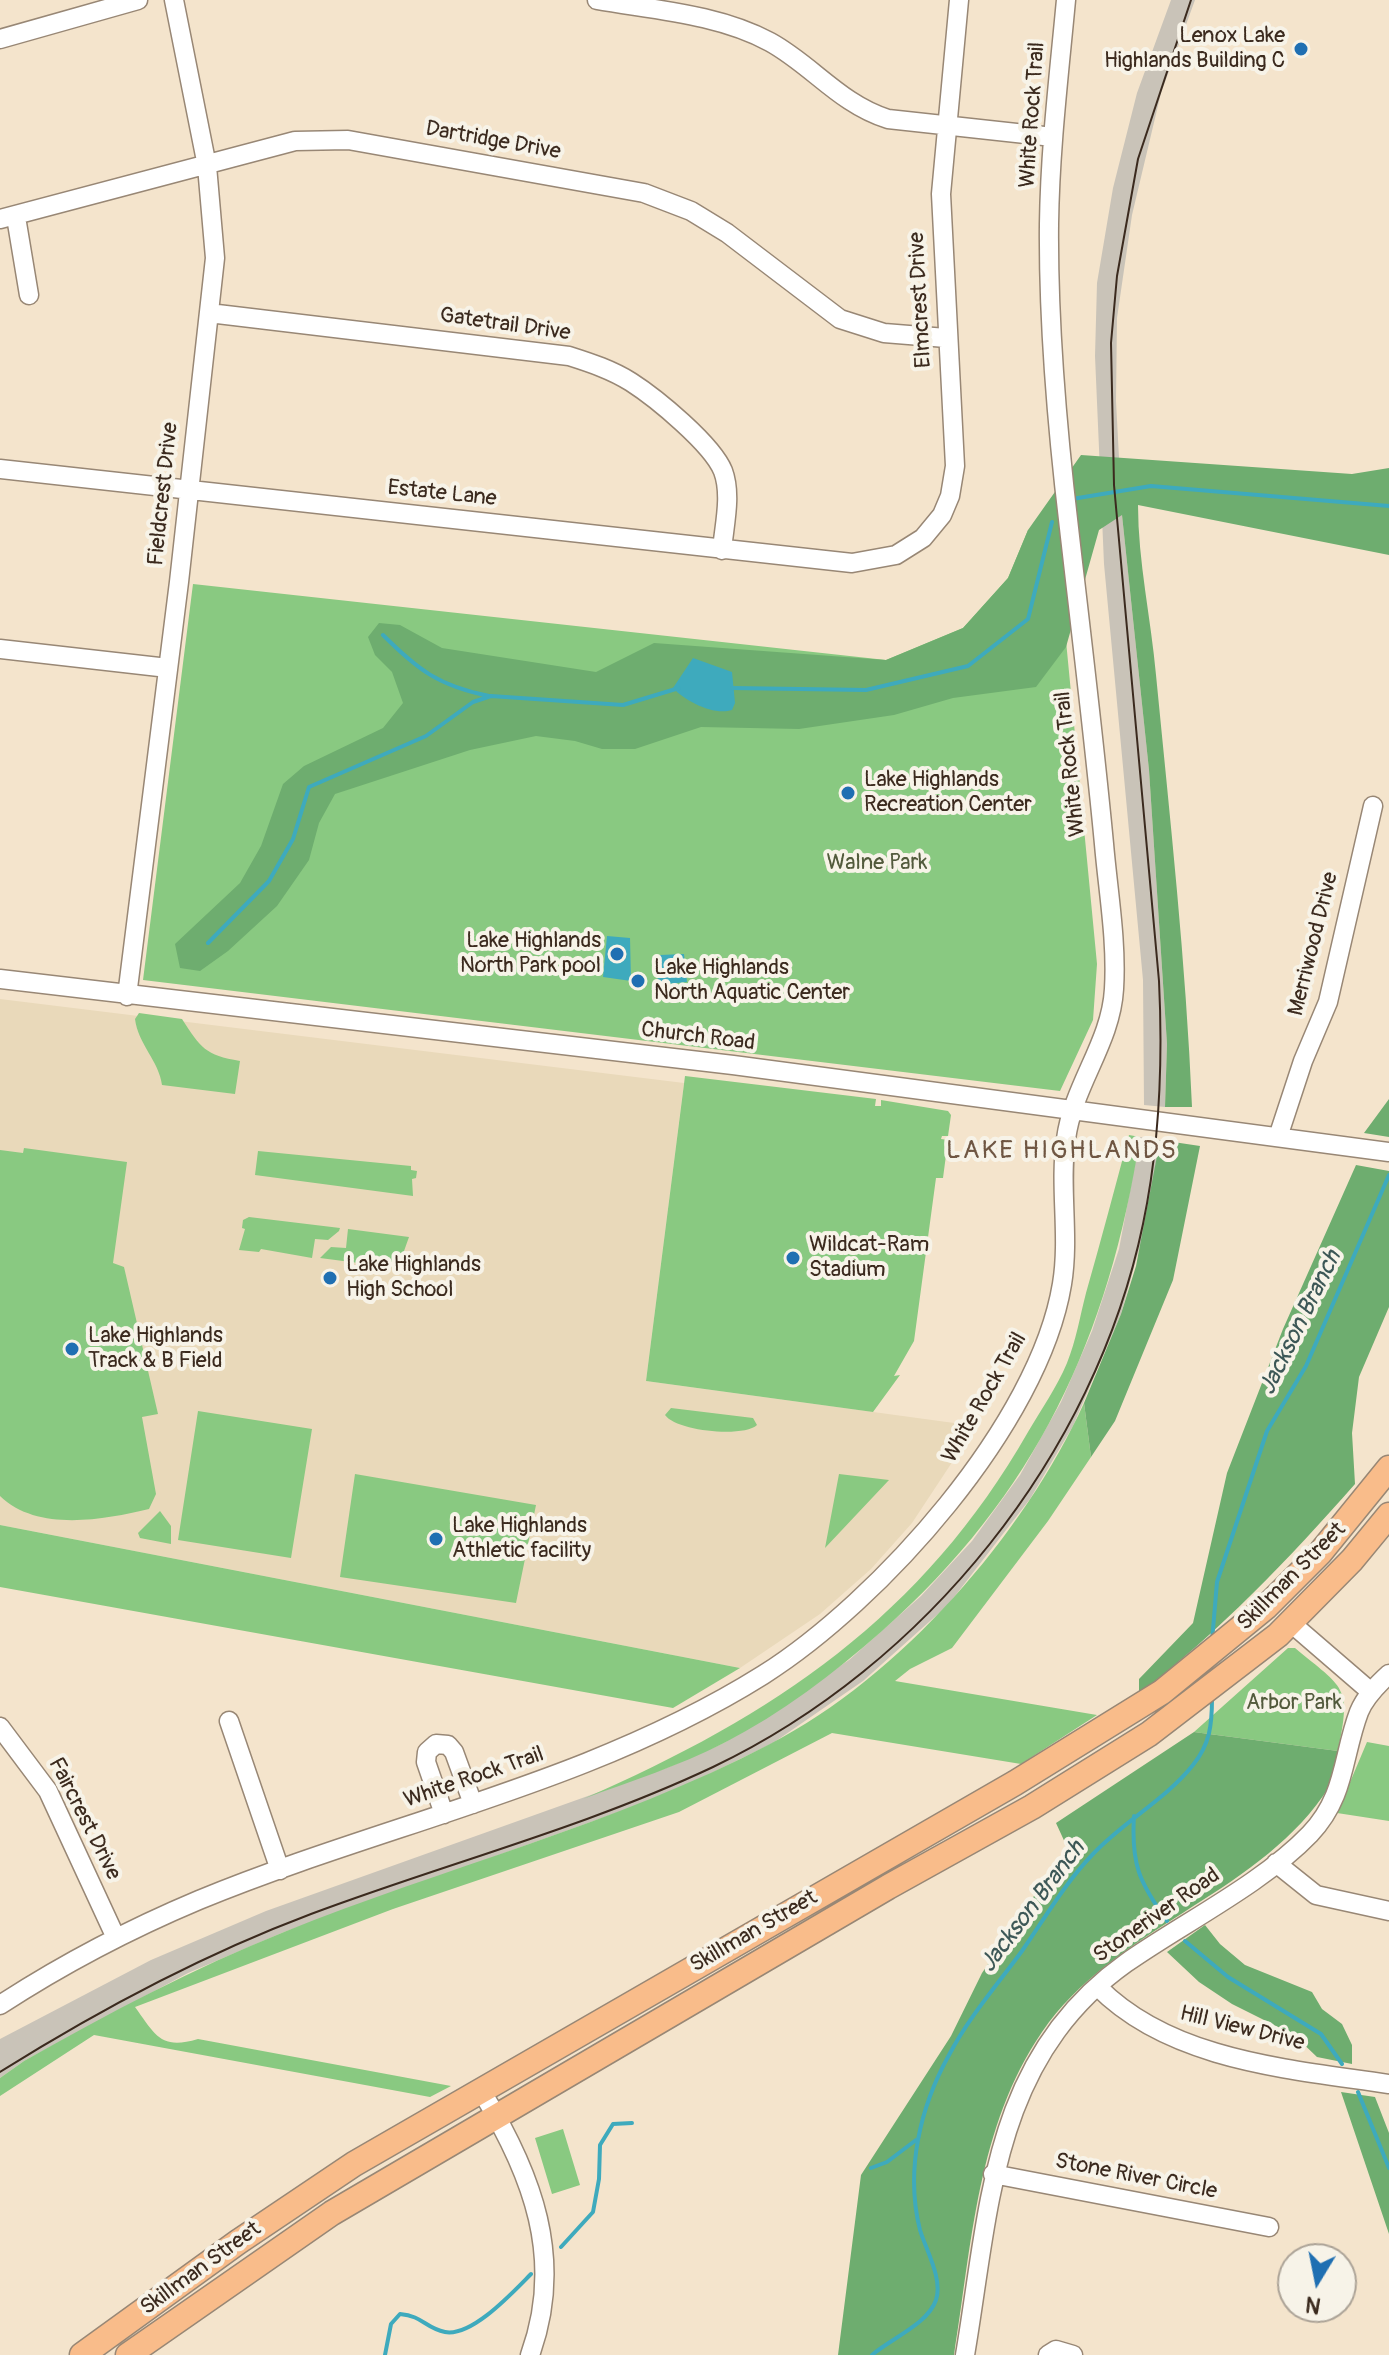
<!DOCTYPE html>
<style>
body{margin:0}
#map{position:relative;width:1389px;height:2355px;overflow:hidden;background:#f4e4cc;font-family:Pangolin,sans-serif}
canvas{display:block}
.north{position:absolute;left:1277px;top:2243px;width:80px;height:80px;box-sizing:border-box;background:#f7f3e8;border:2px solid #aca397;border-radius:50%;rotate:190deg;font-size:22px;font-weight:700;line-height:32px;text-align:center;color:#3b2a1e}
.north::after{content:'';display:block;margin:auto;width:28px;height:36px;background:#1f6fb2;clip-path:polygon(50% 0,100% 100%,50% 72%,0 100%)}
</style>
<div id="map">
<canvas width="1389" height="2355"></canvas>
<div class="north">N</div>
</div>
<script>
const ctx = document.querySelector('canvas').getContext('2d');
ctx.lineJoin = 'round';
function paint(path, color) { ctx.fillStyle = color; ctx.fill(path, 'evenodd'); }
function trace(path, color, width, dash) { ctx.strokeStyle = color; ctx.lineWidth = width; ctx.lineCap = dash ? 'butt' : 'round'; ctx.setLineDash(dash || []); ctx.stroke(path); }
function label(font, color, halo, rows, align = 'center') {
  ctx.font = font + ' Pangolin,sans-serif'; ctx.lineWidth = 8; ctx.setLineDash([]); ctx.textBaseline = 'middle'; ctx.strokeStyle = halo; ctx.fillStyle = color; for (const [text, x, y, turn = 0] of rows) {
    ctx.save(); ctx.translate(x, y); ctx.rotate((+turn || 0) * Math.PI / 180); ctx.textAlign = isNaN(turn) ? turn : align; if (halo) ctx.strokeText(text, 0, 0); ctx.fillText(text, 0, 0); ctx.restore();
  }
}
paint(new Path2D(`
 M0 999 684 1083 646 1381 976 1426 912 1523 871 1569 820 1614 740 1668 0 1525Z`), '#e9d9ba');
paint(new Path2D(`
 M1171 0H1195L1161 93 1132 215 1117 318 1116 401 1122 515 1149 770 1167 1044 1165 1107 1144 1105 1143 980 1104 564 1095 356 1097 283 1113 188 1137 93Z
 M1140 1137 1160 1140 1144 1232 1121 1314 1073 1426 1030 1499 948 1605 863 1681 773 1743 697 1780 644 1803 284 1932 188 1973 24 2061 0 2078V2039L151 1960 266 1911 669 1767 724 1743 849 1660 921 1596 972 1541 1020 1475 1061 1402 1092 1331 1119 1249Z`), '#c9c3b8');
paint(new Path2D(`
 M1055 526 1097 964 1093 1020 1060 1091 143 980 193 584 886 660 963 628 1008 578 1028 530Z
 M139 1013 182 1019C201 1048 205 1055 240 1061L235 1094 162 1085C159 1061 138 1044 135 1019Z
 M685 1076 876 1099 875 1106H881V1100L948 1111 951 1115 948 1136H942L941 1139 948 1140 943 1178H936L914 1341 894 1376 900 1375 873 1412 646 1381Z
 M1129 1135 1140 1137C1109 1337 1036 1495 882 1631 833 1674 782 1713 724 1743 679 1766 631 1781 583 1799 774 1716 923 1616 1028 1432 1041 1410 1057 1387 1067 1363 1076 1341 1080 1316 1086 1293 1101 1240 1115 1188 1129 1135Z
 M24 1148 127 1162 113 1263 124 1267 158 1414 142 1417 156 1494 149 1509C103 1520 37 1532 0 1496V1150L23 1153Z
 M258 1151 411 1166V1170L417 1171 416 1178 412 1179 413 1196 255 1175Z
 M249 1217 340 1228 339 1231 328 1240 315 1239 312 1258 261 1249 259 1252 239 1250 245 1229 242 1228 243 1220Z
 M348 1229 409 1237 404 1251 405 1269 320 1258 331 1247 346 1248Z
 M1084 1403 1091 1457 1048 1521 952 1648 910 1669 895 1681 1097 1715 1021 1764 832 1733 679 1812 393 1909 135 2007C156 2036 161 2050 198 2039L451 2086 430 2097 94 2035 0 2096V2078L24 2061C109 2013 194 1968 284 1932 445 1867 615 1825 770 1744 900 1677 1024 1535 1084 1403Z
 M671 1408 753 1418 757 1425C743 1438 676 1431 665 1415Z
 M198 1411 312 1429 291 1558 178 1540Z
 M355 1474 536 1505 516 1603 340 1577Z
 M839 1474 889 1480 825 1548Z
 M160 1511 171 1526V1544L140 1538 138 1533Z
 M0 1525 740 1668 673 1708 0 1587Z
 M1288 1648H1295C1344 1689 1352 1685 1338 1751L1194 1732Z
 M1367 1742 1389 1746V1821L1337 1813Z
 M563 2129 580 2185 552 2194 535 2138Z`), '#89c981');
paint(new Path2D(`
 M1081 455 1352 474 1389 468V555L1138 505C1138 562 1151 618 1156 675 1170 819 1186 963 1192 1107H1165L1167 1044 1149 770 1122 515 1099 530 1066 647 1036 687 953 698 894 715 799 729 701 727 635 749H602L575 741 536 736 470 750 335 794 319 823 309 860 277 906 228 951 200 971 180 968 175 944 240 883 261 846 283 784 304 766 383 728 403 703 392 672 375 655 368 637 379 623 400 625 442 648 596 672 654 643 886 660 963 628 1008 578 1028 530Z
 M1389 1099V1137L1364 1133Z
 M1160 1140 1200 1146 1173 1280 1115 1421 1091 1457 1084 1403 1121 1314 1136 1266Z
 M1356 1165 1389 1171V1307L1359 1377 1352 1433 1355 1484C1288 1560 1219 1632 1139 1694V1679L1193 1623 1227 1473 1283 1329Z
 M1194 1732 1338 1751C1334 1764 1332 1785 1323 1796 1252 1897 1114 1928 1042 2032 977 2127 972 2244 954 2355H838L861 2175 951 2036 982 1973 1067 1847 1056 1823Z
 M1205 1925 1220 1944 1245 1965 1312 1992 1322 2009 1342 2024 1352 2045V2064L1317 2057 1294 2035 1232 2004 1199 1982 1167 1952Z
 M1341 2092 1375 2097 1389 2133V2234Z`), '#6ead6f');
paint(new Path2D(`
 M693 658 732 672 735 703 732 710C714 716 685 701 673 688Z
 M607 936 630 938 631 981 603 977Z
 M684 954 687 982 657 985 660 955Z`), '#3eaabd');
trace(new Path2D(`
 M1072 499 1151 486 1389 506
 M383 635C418 670 439 686 489 696
 M732 688 866 690 968 666 1028 619 1052 522
 M208 943 269 881 293 839 309 787 426 736 473 702 491 696 623 705 679 688
 M1212 1641 1217 1582 1267 1431 1306 1366 1389 1175
 M1134 1816C1131 1864 1139 1882 1167 1921
 M1185 1941 1228 1977 1321 2034 1342 2064
 M1358 2092 1389 2168
 M871 2168 887 2162 916 2140
 M561 2247 593 2212 599 2179 600 2145 613 2124 632 2123
 M385 2355 391 2324 400 2314C423 2316 425 2328 445 2332 472 2337 513 2292 531 2274
 M872 2355C890 2339 928 2324 936 2300 943 2279 926 2250 920 2230 905 2171 920 2107 949 2055 969 2017 997 1985 1022 1951 1045 1918 1065 1883 1093 1854 1124 1821 1165 1800 1193 1765 1210 1744 1212 1725 1212 1698`), '#3eaabd', 4);
const minor = new Path2D(`
 M597 0C654 10 718 14 770 42 812 65 840 104 888 119L1053 137
 M0 39 138 0
 M16 217 29 295
 M0 219 295 141 348 140 644 193 691 211 727 233 840 319 884 333 946 338
 M209 313 569 356C591 363 612 370 631 382 656 398 712 444 723 471 732 495 724 526 722 550
 M0 469 852 563 896 555 923 538 942 515 950 496 955 466 941 194 959 0
 M0 649 168 668
 M0 979 733 1065 1389 1152
 M127 996 179 582 215 258 207 166 174 0
 M1278 1137 1303 1061 1328 1002 1373 806
 M1291 1623 1371 1692
 M229 1721 280 1870
 M0 1727 48 1791 116 1938
 M444 1814 426 1762 427 1752 436 1744 448 1745 454 1752 473 1804
 M1276 1863 1316 1895 1389 1911
 M1098 1987C1171 2061 1290 2069 1389 2084
 M0 2005C63 1964 130 1929 199 1900 386 1823 589 1784 763 1675 880 1601 1039 1424 1062 1284 1070 1236 1059 1187 1066 1139 1073 1085 1111 1043 1114 989 1117 941 1108 891 1104 844 1094 738 1081 633 1069 528 1057 427 1048 326 1049 224 1050 149 1059 75 1066 0
 M482 2092C532 2174 565 2259 530 2355
 M993 2174 1269 2227
 M965 2355C990 2209 991 2059 1126 1963 1183 1923 1262 1884 1310 1834 1346 1796 1342 1757 1359 1712 1365 1697 1377 1685 1389 1674
 M1048 2355 1056 2350 1073 2355`);
const major = new Path2D(`
 M82 2355 238 2242 354 2164 1015 1783 1162 1692 1266 1607 1320 1553 1389 1468
 M128 2355 332 2213 888 1887 1032 1807 1149 1734 1278 1635 1352 1560 1389 1515`);
trace(minor, '#988775', 21);
trace(major, '#988775', 27);
trace(minor, '#fff', 18);
trace(major, '#f9bc8a', 24);
trace(new Path2D(`
 M0 2072C99 2010 202 1955 311 1914 444 1864 584 1828 713 1767 925 1666 1095 1455 1143 1224 1160 1143 1163 1063 1159 981L1114 485 1111 343 1117 276 1138 159 1191 0`), '#3b2a1e', 2);
for (const [x, y, r, color] of [
 [1301,49,8,"#1f6fb2"],
 [848,793,8,"#1f6fb2"],
 [617,954,8,"#1f6fb2"],
 [638,981,8,"#1f6fb2"],
 [793,1258,8,"#1f6fb2"],
 [330,1278,8,"#1f6fb2"],
 [72,1349,8,"#1f6fb2"],
 [436,1539,8,"#1f6fb2"]
]) { const dot = new Path2D(); dot.arc(x, y, r, 0, 2 * Math.PI); ctx.fillStyle = color; ctx.fill(dot); trace(dot, '#f7f3e8', 3); }
label('22px', '#3b2a1e', '#f7f3e8', [
 ["Lenox Lake",1285,36,"right"],
 ["Highlands Building C",1285,61,"right"],
 ["Lake Highlands",864,780],
 ["Recreation Center",864,805],
 ["Lake Highlands",601,941,"right"],
 ["North Park pool",601,966,"right"],
 ["Lake Highlands",654,968],
 ["North Aquatic Center",654,993],
 ["Wildcat-Ram",809,1245],
 ["Stadium",809,1270],
 ["Lake Highlands",346,1265],
 ["High School",346,1290],
 ["Lake Highlands",88,1336],
 ["Track & B Field",88,1361],
 ["Lake Highlands",452,1526],
 ["Athletic facility",452,1551]
], 'left');
label('22px', '#3b2a1e', '#f7f3e8', [
 ["White Rock Trail",1033,115,-86],
 ["Dartridge Drive",493,141,10],
 ["Elmcrest Drive",921,300,-93],
 ["Gatetrail Drive",505,325,8],
 ["Fieldcrest Drive",164,494,-84],
 ["Estate Lane",442,494,6],
 ["White Rock Trail",1071,764,-96],
 ["Merriwood Drive",1314,944,-76],
 ["Church Road",698,1037,7],
 ["White Rock Trail",985,1398,-60],
 ["Skillman Street",1292,1577,-45],
 ["White Rock Trail",474,1778,-19],
 ["Faircrest Drive",84,1819,63],
 ["Stoneriver Road",1157,1916,-35],
 ["Skillman Street",754,1932,-30],
 ["Hill View Drive",1242,2029,14],
 ["Stone River Circle",1136,2177,11],
 ["Skillman Street",201,2269,-36]
]);
label('22px', '#525a3c', '#f7f3e8', [
 ["Walne Park",877,863],
 ["Arbor Park",1294,1703]
]);
label('italic 24px', '#3c5756', '#f7f3e8', [
 ["Jackson Branch",1301,1323,-64],
 ["Jackson Branch",1033,1907,-53]
]);
ctx.letterSpacing = '2px';
label('26px', '#6f5642', '#f7f3e8', [
 ["LAKE HIGHLANDS",1062,1151]
]);
ctx.letterSpacing = '0px';
</script>
